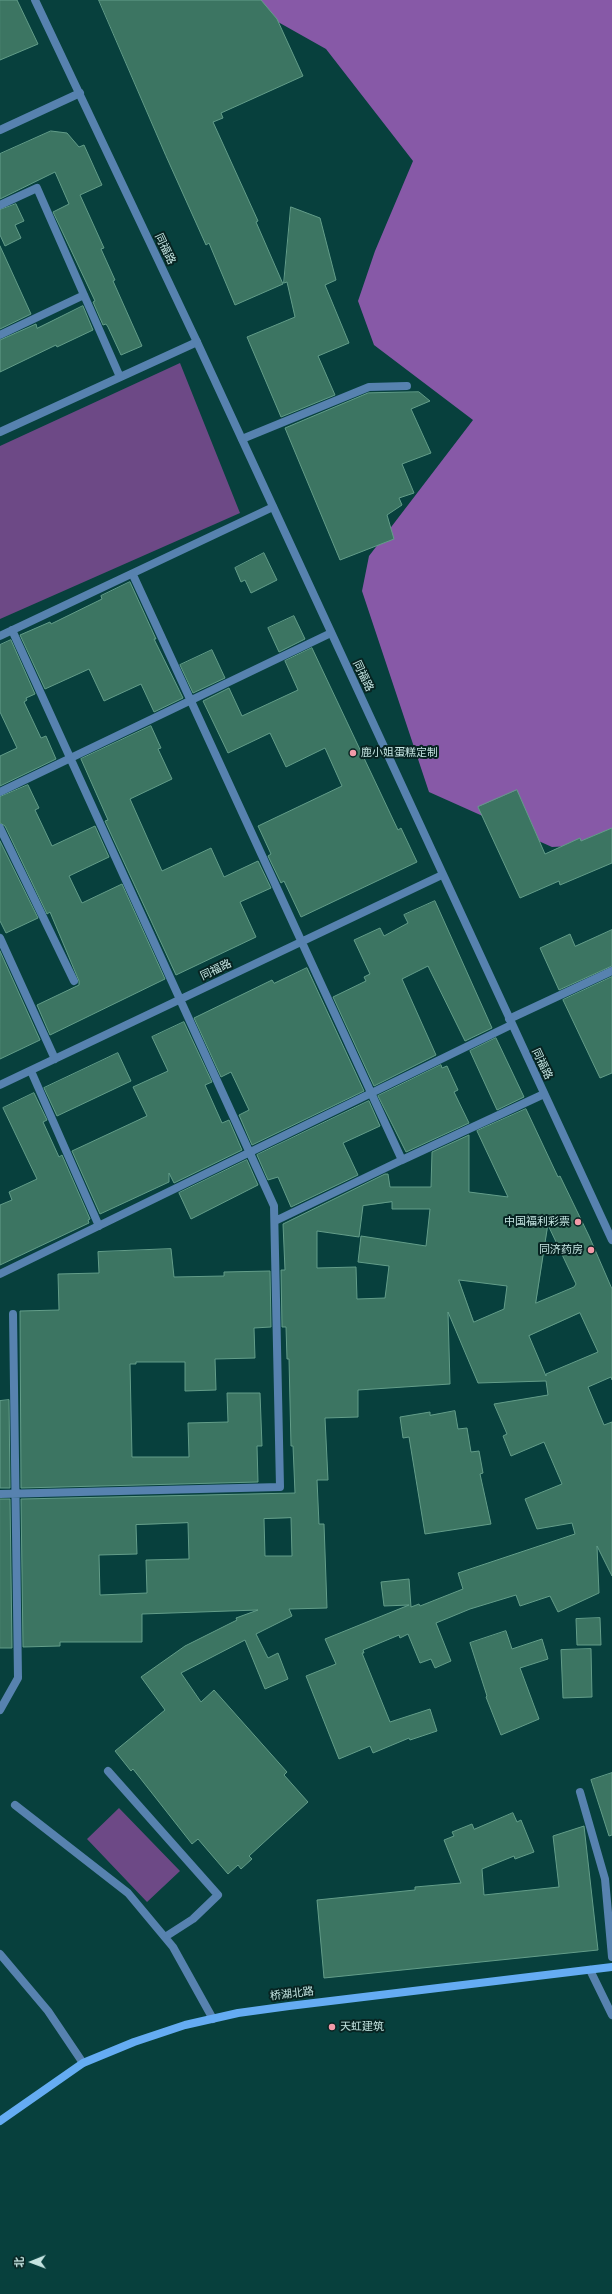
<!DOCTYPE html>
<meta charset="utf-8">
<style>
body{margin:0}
#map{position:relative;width:612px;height:2294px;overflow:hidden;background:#07403d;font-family:Figtree,"Noto Sans SC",sans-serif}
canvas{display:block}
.north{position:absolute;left:12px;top:2242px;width:40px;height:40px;-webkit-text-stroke:3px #072422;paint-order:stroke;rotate:269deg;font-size:11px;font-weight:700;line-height:16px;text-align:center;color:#c4e4e1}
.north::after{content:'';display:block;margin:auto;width:14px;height:18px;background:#c4e4e1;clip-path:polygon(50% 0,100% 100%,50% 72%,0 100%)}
</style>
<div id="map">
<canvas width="612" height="2294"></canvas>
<div class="north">北</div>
</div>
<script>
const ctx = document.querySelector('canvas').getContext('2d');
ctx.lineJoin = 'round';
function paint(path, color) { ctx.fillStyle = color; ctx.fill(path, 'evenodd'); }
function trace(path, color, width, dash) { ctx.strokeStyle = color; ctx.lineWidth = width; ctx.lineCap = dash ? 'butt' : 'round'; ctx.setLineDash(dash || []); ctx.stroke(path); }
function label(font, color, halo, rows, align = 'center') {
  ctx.font = font + ' Figtree,"Noto Sans SC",sans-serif'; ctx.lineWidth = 4; ctx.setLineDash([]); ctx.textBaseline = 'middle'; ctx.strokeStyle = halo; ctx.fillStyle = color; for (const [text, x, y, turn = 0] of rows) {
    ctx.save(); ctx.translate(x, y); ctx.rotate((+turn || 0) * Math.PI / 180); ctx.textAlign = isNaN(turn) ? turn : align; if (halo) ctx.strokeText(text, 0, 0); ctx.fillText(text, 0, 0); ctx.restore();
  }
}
paint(new Path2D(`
 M180 363 240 513 0 619V446Z
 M119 1808 180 1871 147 1902 87 1839Z`), '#6d4986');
paint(new Path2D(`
 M239 0H612V844L552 847 429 792 362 591 369 556 473 420 374 345 358 301 375 251 413 161 326 49Z`), '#8759a7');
const building = new Path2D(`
 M0 0H17L38 44 0 60Z
 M99 0H261L277 19 303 76 221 113 223 118 213 122 258 221 256 222 283 284 235 305 209 243 206 245 166 156Z
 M51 131 67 133 79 147 84 145 102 185 80 195 104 248 101 249 115 280 113 281 142 346 121 355 108 327 106 324 103 325 93 302 95 301 53 212 69 204 55 172 0 199V154Z
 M16 204 24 221 15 225 21 238 5 246 0 235V210Z
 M291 207 320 218 336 280 325 285 349 343 318 356 335 395 281 417 247 337 295 317 287 282 284 283Z
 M0 246 31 314 0 329Z
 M83 306 93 330 57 347 56 345 0 372V340L36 324 37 328Z
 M419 392 430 401 411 409 431 453 402 464 414 493 399 498 402 505 387 515 394 539 340 560 285 428 368 393Z
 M264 553 277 580 251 593 245 580 241 582 235 568Z
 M130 582 156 639H154L183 698 154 712 141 684 104 701 89 669 45 689 20 635 50 622 51 624 102 599 101 596Z
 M294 616 305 639 279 652 268 628Z
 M11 640 35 694 26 698 27 700 24 702 41 738 46 736 56 759 0 786V756L17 748 0 712V645Z
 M312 648 398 830 401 828 417 862 301 917 284 881 281 883 268 856 271 854 258 826 342 786 325 748 286 767 270 733 228 753 203 701 229 688 242 716 298 690 285 661Z
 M212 650 225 678 193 693 180 665Z
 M151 726 161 748 158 749 172 779 130 799 162 871 211 848 224 877 258 861 271 888 240 902 256 937 176 975 105 821 108 820 81 759Z
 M28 785 39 808 35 810 52 846 95 826 109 857 69 876 82 903 122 884 165 979 50 1035 37 1005 79 985V981L50 912 47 914 5 826 0 823V797Z
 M517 790 545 854 580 838 581 841 612 828V863L560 885 559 881 520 898 478 807Z
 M0 841 38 918 6 933 0 921Z
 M435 901 492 1028 465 1041 428 966 402 979 436 1055 374 1086 333 997 366 981 364 977 370 974 354 940 380 928 384 936 408 923 404 915Z
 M612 930V966L559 990 540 948 570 934 575 946Z
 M0 951 40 1040 0 1059Z
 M307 968 364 1091 252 1145 239 1115 249 1110 231 1072 221 1077 194 1018 272 980 274 983Z
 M612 977V1073L600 1078 563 1000Z
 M184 1022 212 1082 205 1085 222 1123 229 1120 242 1150 174 1183 169 1173V1182L100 1214 72 1151 147 1116 133 1087 168 1071 152 1037Z
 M496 1038 524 1097 497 1110 470 1051Z
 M118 1053 131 1081 57 1116 44 1088Z
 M441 1065 442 1068 447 1066 458 1090 454 1092 469 1123 406 1152 378 1096Z
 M34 1093 47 1120 43 1122 59 1157 62 1155 90 1219 88 1220 89 1223 0 1265V1205L12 1200 9 1192 37 1179 3 1108Z
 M369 1101 380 1126 343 1143 358 1175 291 1207 278 1177 268 1180 257 1155Z
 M526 1109 558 1177 560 1176 589 1236 612 1289V1380L611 1377 588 1387 604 1425 612 1422V1576L597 1546 599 1593 558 1612 550 1596 520 1606 516 1595 470 1609 436 1623 451 1661 435 1668 431 1659 420 1663 408 1634 400 1638 399 1635 363 1650 364 1653H362L390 1722 430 1709 437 1731 410 1740 409 1738 373 1753 370 1746 339 1759 306 1676 336 1664 325 1639 409 1605 384 1606 381 1582 409 1579 411 1607 419 1604 420 1606 463 1589 458 1573 575 1534 572 1523 537 1529 525 1499 562 1484 544 1442 511 1456 503 1436 507 1434 494 1404 548 1395 546 1381 478 1383 448 1312 450 1384 358 1390V1417L325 1418 328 1480H317L319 1524H324L327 1608 289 1609 292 1616 256 1634 268 1658 278 1653 288 1679 265 1689 245 1640 181 1673 201 1702 214 1690 287 1772 284 1775 308 1802 249 1856 252 1859 241 1869 238 1865 228 1874 198 1839 192 1844 133 1769 131 1771 115 1751 165 1710 141 1677 185 1646 237 1620 236 1618 258 1610 142 1614V1642H60V1646L23 1647 21 1499 295 1493 293 1446H291L289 1359H287L286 1327H282L281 1270H285L283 1224 385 1174H388L390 1187H431L432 1152 469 1135V1192L508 1197 477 1131ZM392 1202V1209H430L426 1246 361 1236 358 1262 389 1266 385 1298 357 1299 356 1267 317 1268V1231L359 1237 363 1206ZM548 1225 576 1284 574 1287 536 1303ZM459 1280 507 1286 504 1309 474 1322ZM580 1313 598 1352 546 1374V1376L529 1336ZM291 1518 292 1556H265L264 1519ZM188 1523 189 1559 146 1560 147 1593 100 1595 99 1555 137 1554 136 1525Z
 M247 1160 258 1185 191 1219 179 1193Z
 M171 1249 174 1277 224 1276V1272L270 1271 271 1327 254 1328 255 1358 215 1359 216 1390 185 1391V1362H136V1364H130L132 1457H189L188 1423 228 1422 227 1393H260L262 1446H257L258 1482 21 1488 20 1311 59 1310 58 1274 99 1273 98 1252Z
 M9 1400 10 1488H0V1401Z
 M455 1411 458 1429 467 1428 471 1452 479 1451 483 1473 480 1474 491 1524 425 1534 409 1437 403 1438 400 1417 430 1412V1415Z
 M0 1499H10L12 1648H0Z
 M600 1618 601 1645H577L576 1619Z
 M506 1631 512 1649 542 1639 548 1659 520 1668 539 1719 501 1735 486 1697 487 1696 470 1643Z
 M591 1649 592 1697 563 1698 561 1650Z
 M612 1773V1835L609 1836 591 1780Z
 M513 1813 517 1822 521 1820 534 1852 515 1859 514 1856 482 1869 484 1895 559 1887 553 1836 584 1826 598 1950 324 1978 317 1900 415 1890V1887L461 1883 444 1840 454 1836 452 1832 472 1824 474 1829Z`);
paint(building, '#3c7562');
trace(building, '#639d89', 1);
trace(new Path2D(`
 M242 439 369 387 407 386
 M590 1970 612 2015`), '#5782af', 8);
trace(new Path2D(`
 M0 130 80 93
 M0 205 37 188 120 377
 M0 335 84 295
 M0 432 197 342
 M133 575 402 1160 544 1094
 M0 636 273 507
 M0 792 331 633
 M0 828 74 981
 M0 938 55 1059
 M509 1019 612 971
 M31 1071 99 1226
 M0 1085 442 875
 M275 1221 402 1160
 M0 1274 511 1025
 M0 1494 280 1487 274 1206 12 630
 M0 1710 18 1678 13 1314
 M108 1771 218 1895 193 1919 165 1937
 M580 1792 605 1879 612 1957
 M15 1805 128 1893 173 1947 213 2019
 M0 1954 48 2011 83 2063`), '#5782af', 8);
trace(new Path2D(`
 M35 0 197 342 612 1240`), '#5782af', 8);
trace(new Path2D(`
 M0 2121 83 2063 134 2042 185 2025 238 2013 289 2006 612 1967`), '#65acf3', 8);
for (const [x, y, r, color] of [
 [353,753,4,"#f39aa8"],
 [578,1222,4,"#f39aa8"],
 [591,1250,4,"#f39aa8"],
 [332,2027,4,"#f39aa8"]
]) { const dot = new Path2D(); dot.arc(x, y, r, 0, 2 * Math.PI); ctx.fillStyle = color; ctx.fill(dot); trace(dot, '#072422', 1.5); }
label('11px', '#c4e4e1', '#072422', [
 ["同福路",165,249,65],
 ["同福路",363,676,65],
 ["同福路",216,970,-25],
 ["同福路",542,1064,65],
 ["桥湖北路",292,1994,-7]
]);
label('11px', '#c4e4e1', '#072422', [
 ["鹿小姐蛋糕定制",361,753],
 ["中国福利彩票",570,1222,"right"],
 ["同济药房",583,1250,"right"],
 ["天虹建筑",340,2027]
], 'left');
</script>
